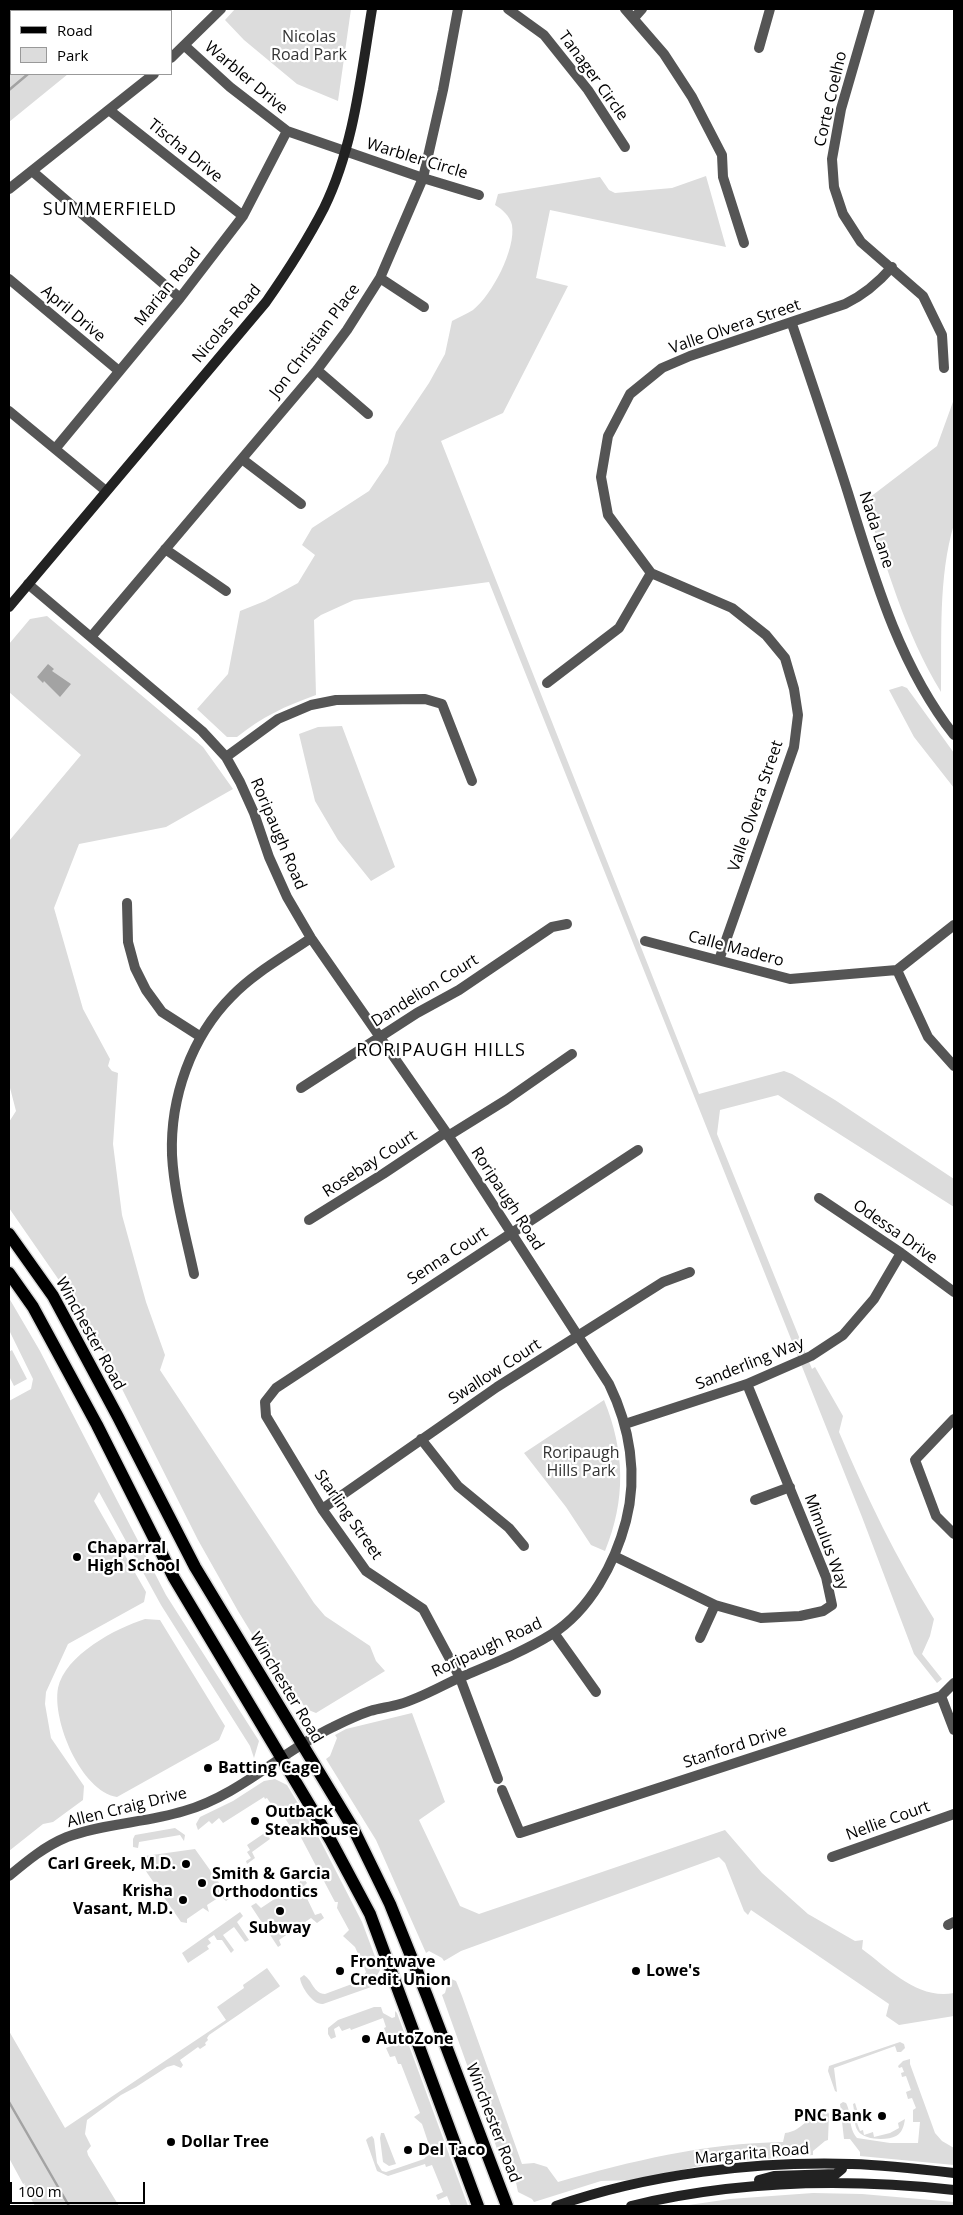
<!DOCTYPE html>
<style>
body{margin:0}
#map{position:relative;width:963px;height:2215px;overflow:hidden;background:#fff;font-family:"Open Sans",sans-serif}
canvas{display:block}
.frame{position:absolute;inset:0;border:10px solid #000;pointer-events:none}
.legend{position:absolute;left:10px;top:10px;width:162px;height:65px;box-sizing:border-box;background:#fff;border:1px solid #999;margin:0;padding:6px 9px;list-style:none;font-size:15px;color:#000}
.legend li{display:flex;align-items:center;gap:10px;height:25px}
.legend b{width:25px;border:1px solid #999}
.scale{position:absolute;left:10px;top:2182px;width:135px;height:22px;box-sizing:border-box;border:2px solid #000;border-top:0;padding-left:6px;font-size:15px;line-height:18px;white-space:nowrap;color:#000;-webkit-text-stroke:4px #fff;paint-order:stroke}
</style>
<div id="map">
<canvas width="963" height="2215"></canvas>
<div class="frame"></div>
<ul class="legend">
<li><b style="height:6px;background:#000"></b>Road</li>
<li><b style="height:14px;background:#dcdcdc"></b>Park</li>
</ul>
<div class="scale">100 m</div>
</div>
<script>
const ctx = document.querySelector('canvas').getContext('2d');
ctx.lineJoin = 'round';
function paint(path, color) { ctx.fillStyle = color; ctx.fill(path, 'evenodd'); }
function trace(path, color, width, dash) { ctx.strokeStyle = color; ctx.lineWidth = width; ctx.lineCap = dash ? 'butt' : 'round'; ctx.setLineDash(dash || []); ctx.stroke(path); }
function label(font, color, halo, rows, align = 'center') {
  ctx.font = font + ' "Open Sans",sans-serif'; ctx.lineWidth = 4.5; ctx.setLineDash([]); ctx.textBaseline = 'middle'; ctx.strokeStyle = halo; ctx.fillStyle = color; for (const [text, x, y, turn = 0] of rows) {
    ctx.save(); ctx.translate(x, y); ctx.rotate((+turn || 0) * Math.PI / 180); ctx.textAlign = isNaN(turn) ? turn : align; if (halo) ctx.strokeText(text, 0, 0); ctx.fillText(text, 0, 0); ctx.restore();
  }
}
paint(new Path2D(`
 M235 9H351L338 101 297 84 244 40 225 20Z
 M11 56V74H68L9 122V58Z
 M706 176 726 247 550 210 536 278 568 286 503 413 441 441 699 1094 784 1071 792 1074 835 1100 954 1179V1207L778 1095 720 1110 717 1134 812 1369 815 1367 843 1416 839 1432C867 1498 896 1558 934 1619L930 1636 922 1654 942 1679 937 1683 914 1654 862 1517 489 582 354 600 321 615 314 620 316 695C285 706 262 717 237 737H227L197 709 228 674 240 611 265 601 298 583 315 555 302 545 312 528 369 491 388 463 396 432 429 383 445 354 452 321C459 317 467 314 473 310 492 295 516 249 512 225 510 216 502 209 495 205L498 194 600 177 609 190 615 193 672 188Z
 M954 399V524C938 578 942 637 941 692 905 633 887 567 865 501L937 446Z
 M47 616 203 747 233 789 166 827 79 844 54 908 83 1009 110 1059 108 1066 112 1071 118 1073 113 1144 122 1215 146 1302 165 1355 160 1370 314 1603 325 1616 370 1646 376 1661 385 1671 316 1713 306 1709 290 1685 285 1688 238 1611 198 1540 116 1377 72 1299 9 1208V1122L16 1111 9 1084V841L81 755 9 692V644L30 619Z
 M902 686 907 688 954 753V788L914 737 889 690Z
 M342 726 395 867 371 881 338 840 315 801 299 734 318 727Z
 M9 1298 40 1351 166 1595 259 1741 254 1758 250 1746 161 1605 99 1492 94 1501 146 1592 144 1602 68 1644 46 1692 45 1704 51 1738 84 1786 83 1800 53 1822 43 1824 9 1851V1401L31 1389 33 1379 9 1330Z
 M12 1350 27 1379 14 1386 9 1376V1352Z
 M604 1400C625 1451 626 1500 605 1551L591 1545 566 1507 524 1453Z
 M145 1619 160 1620 225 1726 219 1740 117 1797C81 1791 52 1721 58 1688 65 1655 116 1628 145 1619Z
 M412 1713 445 1802 419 1820 460 1906 479 1914 725 1830 762 1873 808 1914 855 1941 863 1940 862 1949C889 1969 918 2000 954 1993V2016L899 2025 886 2016 889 2004 751 1910 748 1915 744 1911 725 1863 719 1857 461 1951 444 1961 442 1958 429 1951 426 1953 376 1840 326 1759 330 1756 337 1738 335 1735 346 1729Z
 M275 1779 287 1785 320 1840 362 1922 380 1970 373 1983 374 1986 323 2004C313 2005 301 1987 300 1978L304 1975C313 1981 313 1993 325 1994L360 1981 366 1972 355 1947 343 1936 349 1930 337 1908 338 1902H335L296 1828 290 1826 277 1806 273 1807 267 1798 265 1799 264 1797 223 1823 219 1818 212 1824 209 1821 198 1830 196 1824 200 1817 233 1801 264 1781Z
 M175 1828 185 1835 184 1841 180 1835 139 1842 138 1848 133 1847V1839L135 1835Z
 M266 1832 270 1839 252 1852 255 1858 247 1864 246 1861 251 1858 247 1852 250 1850 247 1845Z
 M195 1849 230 1898 226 1901 221 1896 207 1905 209 1912 203 1908 187 1919V1923L181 1922 141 1864V1860L145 1856Z
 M300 1874 307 1883 302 1888 315 1915 321 1913 324 1918 317 1923 311 1918 279 1940 281 1945 278 1947 251 1906 256 1903 261 1908 300 1882 297 1877Z
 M240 1912 243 1916 237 1922 249 1940 245 1942 234 1927 223 1935 234 1950 231 1953 222 1940H217L214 1935 208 1939 211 1943 207 1946 209 1949 188 1963 182 1953Z
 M267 1968 280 1986 279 1987 209 2035 207 2038 208 2040 205 2043 206 2045 200 2049 198 2047 180 2060 183 2065 181 2068 174 2065 167 2067 136 2087 121 2095 87 2120 85 2134 91 2146 87 2151 88 2155 119 2206H35L9 2158V2031L65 2128 226 2020 217 2007 244 1988 243 1985Z
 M449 1978 456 1981 462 1996 522 2164 534 2163 547 2167 558 2182C632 2161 705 2143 783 2142L785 2133C804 2131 809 2113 826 2109L829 2114 828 2140 825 2141 813 2151V2155L714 2163 633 2180 601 2181 534 2202 532 2199 518 2192 514 2173 506 2174 442 1995 445 1993Z
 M374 2007H381L383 2013 392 2018 395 2017V2011L397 2013 468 2206H451L447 2196 438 2200 436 2195 443 2192 432 2165 426 2167 425 2164 388 2176 377 2171 366 2140 368 2138 372 2136 374 2139 377 2163 382 2171 386 2172 424 2159 431 2151 422 2124 414 2117 420 2113 401 2064H398L395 2056 390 2057 386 2048 391 2046 384 2028 386 2027 383 2018 351 2030 350 2028 342 2031 339 2026 334 2029 336 2037 331 2039 328 2034V2028L338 2020Z
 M900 2042 904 2044 905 2048 901 2052H897L895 2046 834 2068 837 2092 835 2091 828 2071 829 2066Z
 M910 2059V2064L935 2133 942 2141 954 2148V2165L860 2156V2152L850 2139H844L840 2104 843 2102 846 2103C852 2114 848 2128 857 2138L890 2143H918L920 2122H913V2110L916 2108 912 2098 908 2099 906 2092 911 2090 906 2076 902 2077 901 2073 904 2072 902 2067 899 2068 898 2066 903 2061Z
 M855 2103 860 2119 856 2120 860 2131 863 2130 864 2135 873 2132 874 2137 890 2133 899 2128 898 2123 905 2119C904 2126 902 2133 896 2136 887 2141 864 2140 858 2131 853 2124 855 2112 853 2104Z
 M381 2133H384L396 2164 389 2166 383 2162 380 2138Z
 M813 2193 862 2194 954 2202V2206H682L730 2199Z`), '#dcdcdc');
paint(new Path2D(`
 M48 664 54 669 52 671 71 684 60 697 44 681 43 683 37 677Z`), '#a3a3a3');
trace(new Path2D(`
 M105 11 108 9
 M9 90 28 74
 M9 2102 69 2206`), '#a3a3a3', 2.5);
const primary = new Path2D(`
 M9 1234 53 1296 118 1417 195 1567 354 1830 390 1904 427 1996 507 2206
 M9 1273 33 1307 97 1425 174 1578 331 1841 370 1914 478 2206`);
trace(primary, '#dbdbdb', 15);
trace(new Path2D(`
 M508 9 544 35 588 90 625 147
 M625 9 664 54 692 97 722 155 723 177 744 243
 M870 9 841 109 832 159 834 187 843 214 861 242 923 296 942 335 944 368
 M634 18 642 9
 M185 46 230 87 287 131 423 178 479 195
 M759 48 770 9
 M171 58 221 9
 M109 110 243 216
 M32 171 180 298
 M9 189 154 74
 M380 278 424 307
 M9 279 119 371
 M792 324C811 380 830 436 848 493 874 577 899 665 954 735
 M317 370 368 414
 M9 411 106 491
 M55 449 180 298 243 216 287 131
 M242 459 301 504
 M165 549 226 591
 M91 637 317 370 347 330 380 278 423 178 443 90 458 9
 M547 683 619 628 651 573
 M226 757 278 719 311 705 336 700 425 699 442 704 472 781
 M127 903 128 942 135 968 146 990 162 1012 201 1037
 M645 941 790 979 897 970 954 925
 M719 960 794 747 798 715 794 689 785 658 766 635 732 608 651 573 608 515 601 477 608 436 630 394 662 368 690 356 845 304C864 295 878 283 892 267
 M897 970 928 1037 954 1066
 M301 1088 417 1013 459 990 552 927 567 924
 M448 1136 506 1100 572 1054
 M819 1198 901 1253 954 1292
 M309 1220 383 1174 446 1132
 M194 1274C186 1237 174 1194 172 1155 170 1098 191 1037 232 996 254 973 285 956 311 938
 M954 1419 915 1460 936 1516 954 1534
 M625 1424 747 1384 811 1356 843 1335 874 1299 901 1253
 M421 1439 458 1486 509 1528 524 1546
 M755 1500 790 1487
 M322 1509 497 1387 663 1282 690 1272
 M614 1556 715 1605 761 1618 800 1616 823 1611 832 1605 826 1577 747 1384
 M554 1633 596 1692
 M700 1638 715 1605
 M941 1696 954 1730
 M498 1779 460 1678 423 1609 366 1571 322 1509 266 1416 265 1402 276 1388 638 1150
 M502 1790 520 1833 941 1696 954 1683
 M832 1857 954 1814
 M9 1876C27 1861 45 1846 67 1837 105 1823 145 1823 184 1811 240 1795 282 1751 333 1727 345 1721 358 1715 370 1711 380 1708 390 1707 400 1704 421 1698 441 1686 461 1677 492 1664 523 1652 552 1634 590 1610 615 1563 626 1521 638 1475 630 1427 609 1384L446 1132 311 938 287 897 269 857 254 813 240 782 226 757 202 731 28 584
 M948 1925 954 1922`), '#555', 10);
trace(new Path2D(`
 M9 607 266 302C287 272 307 241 324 208 354 147 361 75 372 9
 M759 2180 774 2176 836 2174 842 2169V2164
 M556 2206C647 2174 756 2161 852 2164 886 2165 920 2169 954 2173
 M631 2206C738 2180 845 2178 954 2190`), '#222', 10);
trace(primary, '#000', 12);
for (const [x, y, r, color] of [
 [77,1557,5,"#000"],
 [208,1768,5,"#000"],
 [255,1821,5,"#000"],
 [186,1864,5,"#000"],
 [202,1883,5,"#000"],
 [183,1900,5,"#000"],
 [280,1911,5,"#000"],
 [340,1971,5,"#000"],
 [636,1971,5,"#000"],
 [366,2039,5,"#000"],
 [882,2116,5,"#000"],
 [171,2142,5,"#000"],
 [408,2150,5,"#000"]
]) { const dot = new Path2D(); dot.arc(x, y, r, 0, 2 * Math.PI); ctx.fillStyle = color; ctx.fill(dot); trace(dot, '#fff', 2); }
label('16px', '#333', '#fff', [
 ["Nicolas",309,37],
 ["Road Park",309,55],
 ["Roripaugh",581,1453],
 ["Hills Park",581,1471]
]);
label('16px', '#000', '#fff', [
 ["Tanager Circle",593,76,54],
 ["Warbler Drive",246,78,40],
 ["Corte Coelho",831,99,-77],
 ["Tischa Drive",185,151,39],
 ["Warbler Circle",417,159,17],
 ["Marian Road",168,287,-51],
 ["April Drive",73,314,40],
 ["Nicolas Road",227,324,-50],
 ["Valle Olvera Street",735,327,-19],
 ["Jon Christian Place",315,341,-53],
 ["Nada Lane",876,530,72],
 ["Valle Olvera Street",756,806,-71],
 ["Roripaugh Road",278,834,67],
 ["Calle Madero",736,949,15],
 ["Dandelion Court",425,991,-32],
 ["Rosebay Court",370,1164,-33],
 ["Roripaugh Road",507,1199,57],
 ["Odessa Drive",895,1232,35],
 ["Senna Court",448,1256,-33],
 ["Winchester Road",90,1334,61],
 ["Sanderling Way",750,1364,-22],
 ["Swallow Court",495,1372,-33],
 ["Starling Street",348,1515,55],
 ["Mimulus Way",826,1542,70],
 ["Roripaugh Road",487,1648,-25],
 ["Winchester Road",286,1688,59],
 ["Stanford Drive",735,1747,-18],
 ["Allen Craig Drive",127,1808,-14],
 ["Nellie Court",888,1821,-20],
 ["Winchester Road",493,2123,69],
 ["Margarita Road",752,2154,-5]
]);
label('bold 16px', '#000', '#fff', [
 ["Chaparral",87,1548],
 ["High School",87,1566],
 ["Batting Cage",218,1768],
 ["Outback",265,1812],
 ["Steakhouse",265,1830],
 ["Carl Greek, M.D.",176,1864,"right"],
 ["Smith & Garcia",212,1874],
 ["Orthodontics",212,1892],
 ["Krisha",173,1891,"right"],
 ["Vasant, M.D.",173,1909,"right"],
 ["Subway",280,1928,"center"],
 ["Frontwave",350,1962],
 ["Credit Union",350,1980],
 ["Lowe's",646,1971],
 ["AutoZone",376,2039],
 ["PNC Bank",872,2116,"right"],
 ["Dollar Tree",181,2142],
 ["Del Taco",418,2150]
], 'left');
ctx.letterSpacing = '1px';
label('18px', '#000', '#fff', [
 ["SUMMERFIELD",110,210],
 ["RORIPAUGH HILLS",441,1051]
]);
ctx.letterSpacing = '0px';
</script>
